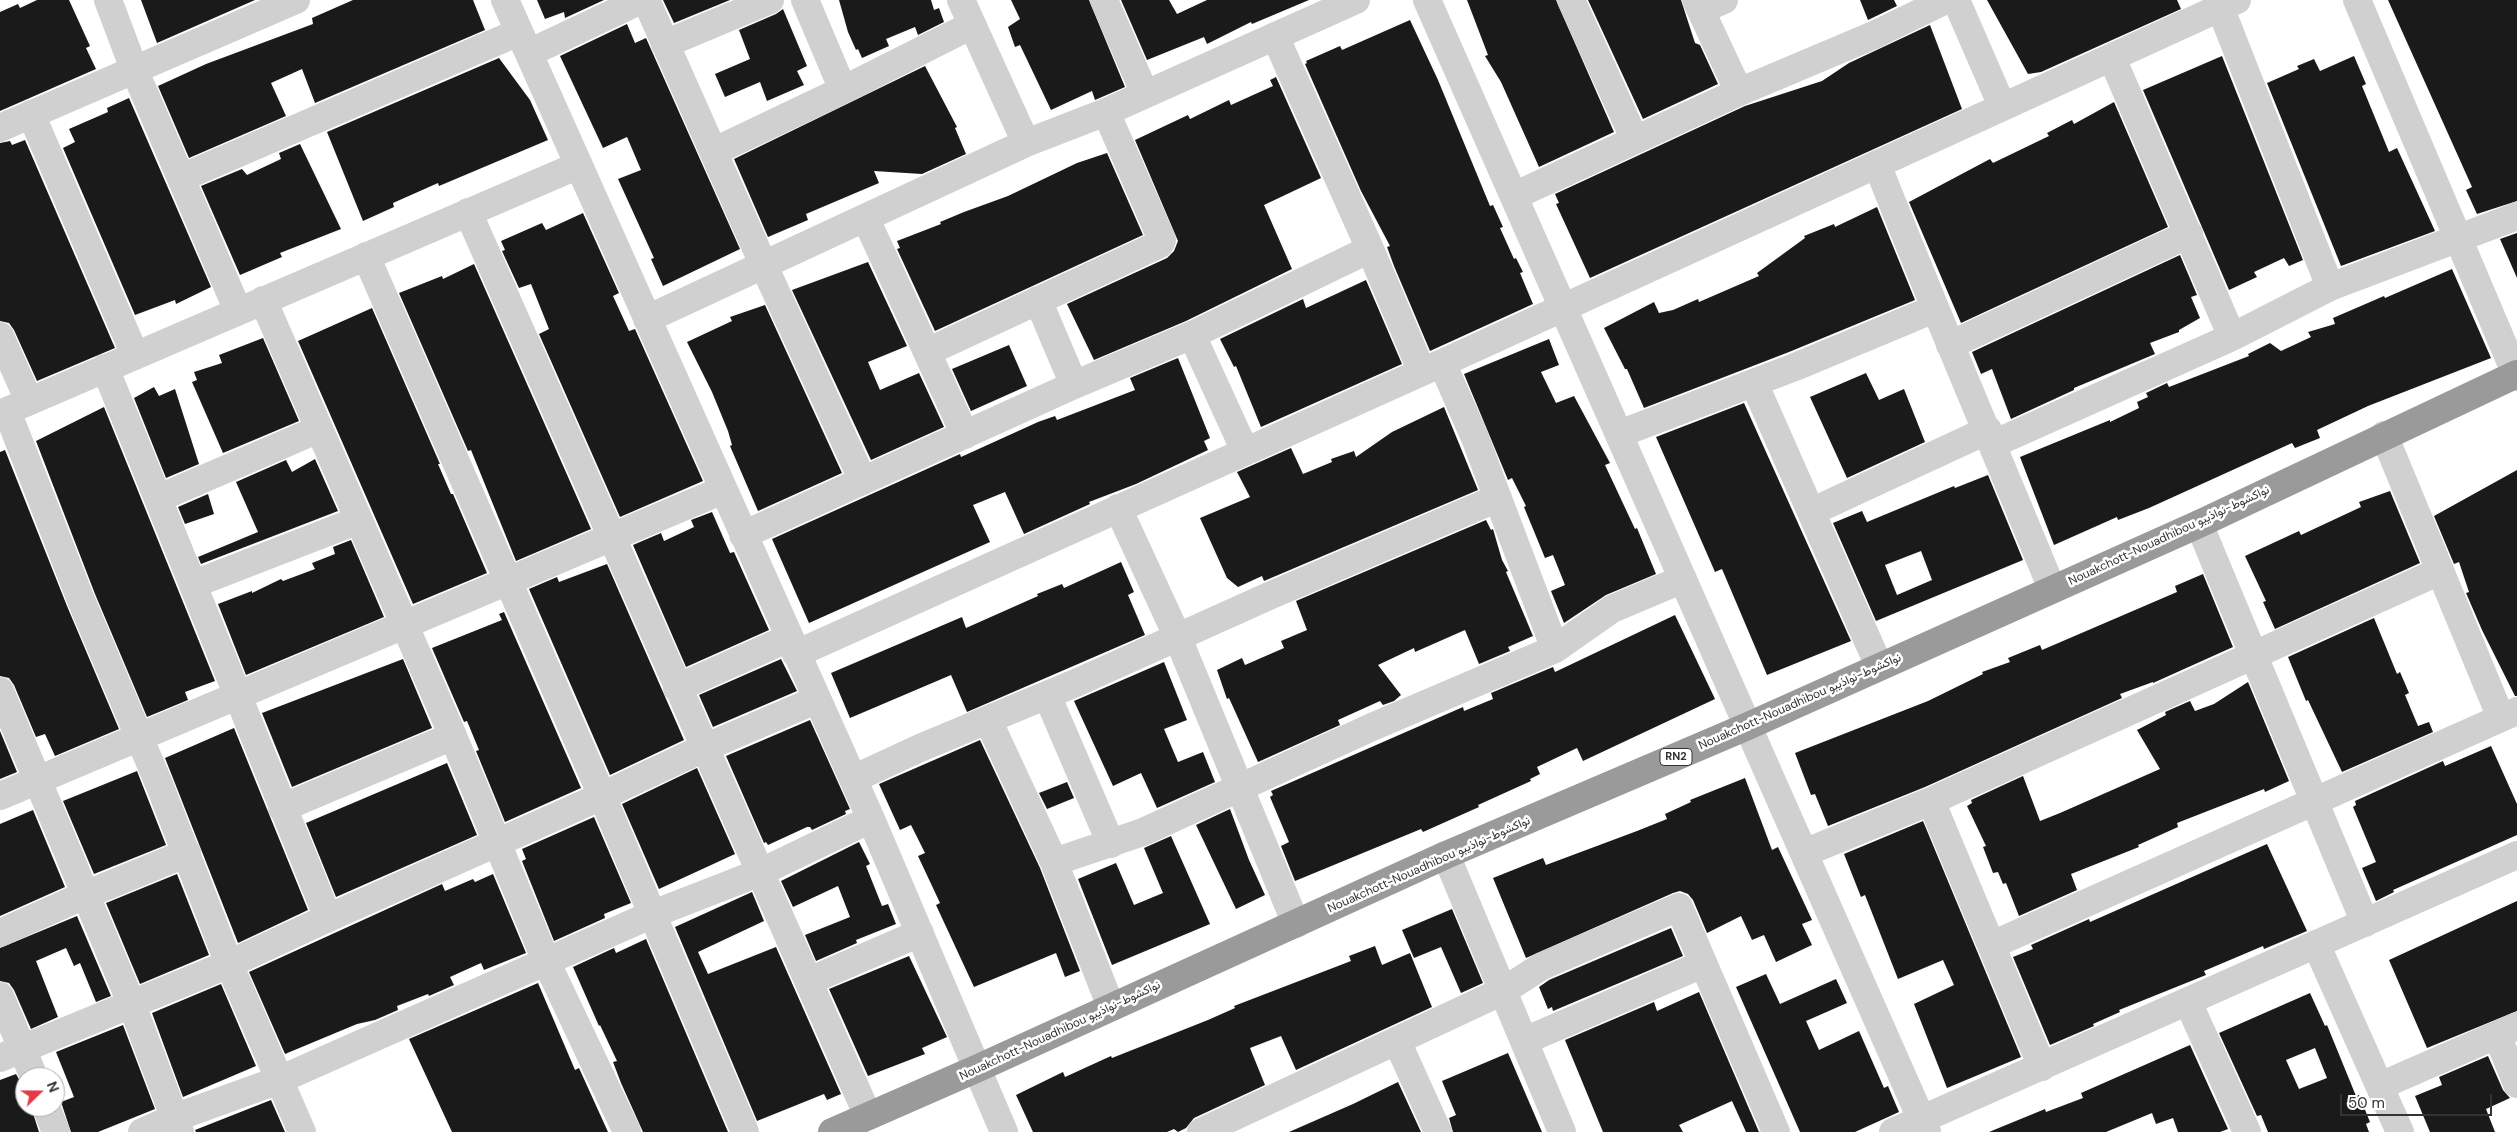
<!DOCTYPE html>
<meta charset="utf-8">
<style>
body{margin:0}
#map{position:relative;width:2517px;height:1132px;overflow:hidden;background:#fff;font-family:"DM Sans",sans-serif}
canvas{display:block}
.north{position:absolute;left:15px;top:1067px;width:50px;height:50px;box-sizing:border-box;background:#fff;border:1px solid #adadad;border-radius:50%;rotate:68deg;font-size:14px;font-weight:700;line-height:20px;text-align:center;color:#333}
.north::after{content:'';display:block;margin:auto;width:18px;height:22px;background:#e63946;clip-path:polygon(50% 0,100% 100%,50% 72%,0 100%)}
.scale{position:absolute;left:2340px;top:1094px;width:152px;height:22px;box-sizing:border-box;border:2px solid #333;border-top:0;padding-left:6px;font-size:15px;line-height:18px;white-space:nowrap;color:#333;-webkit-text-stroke:4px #fff;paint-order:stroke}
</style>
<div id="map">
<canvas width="2517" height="1132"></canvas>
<div class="north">N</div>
<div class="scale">50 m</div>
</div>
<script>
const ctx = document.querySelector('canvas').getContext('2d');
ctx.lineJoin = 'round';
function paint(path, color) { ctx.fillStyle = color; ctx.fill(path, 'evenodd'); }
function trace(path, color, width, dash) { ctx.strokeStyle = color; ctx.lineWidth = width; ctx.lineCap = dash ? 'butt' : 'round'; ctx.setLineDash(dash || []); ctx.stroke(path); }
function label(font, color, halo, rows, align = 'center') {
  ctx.font = font + ' "DM Sans",Vazirmatn,sans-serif'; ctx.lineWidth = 5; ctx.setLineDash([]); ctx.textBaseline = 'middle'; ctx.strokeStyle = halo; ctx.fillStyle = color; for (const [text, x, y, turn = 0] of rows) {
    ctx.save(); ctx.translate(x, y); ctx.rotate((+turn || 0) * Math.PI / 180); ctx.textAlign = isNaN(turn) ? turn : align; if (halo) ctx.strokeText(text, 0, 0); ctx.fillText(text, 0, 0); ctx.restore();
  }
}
paint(new Path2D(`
 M37 0H69L90 46 86 48 96 69 0 111V12L18 4 20 8Z
 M141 0H255L157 43Z
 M353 0H473L485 30 315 103 302 69 271 83 286 116 189 158 158 86 206 64 313 24 312 18Z
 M537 0H604L565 18 564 12 545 19Z
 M663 0H730L674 23Z
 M839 0H931L934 10 939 8 944 22 918 35 915 27 886 39 889 46 862 58 858 49 856 50 848 32Z
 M1011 0H1089L1125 87 1095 100 1092 91 1051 110 1020 45 1015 47 1008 27 1020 19Z
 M1121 0H1169L1177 14 1207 0H1309L1252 24 1251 22 1207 44 1204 37 1147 60Z
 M1467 0H1556L1614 132 1539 167 1501 82 1485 56 1488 55Z
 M1588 0H1681L1695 43 1700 45 1718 84 1643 119Z
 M1860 0H1894L1897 6 1868 20Z
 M1987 0H2177L2181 9 2041 72 2028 74Z
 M2388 0H2517V201L2477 214 2466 190 2472 187Z
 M783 9 807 66 797 71 804 85 767 101 760 82 725 97 715 74 750 59 739 30 776 14Z
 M1410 20 1438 80 1490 206 1493 205 1503 227 1500 228 1514 259 1516 258 1523 272 1520 273 1533 304 1430 351 1394 266 1387 247 1390 246 1361 191 1305 64 1307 63 1306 61 1340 46 1342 50Z
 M627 24 635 43 646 38 740 249 663 286 651 259 654 258 618 179 641 170 627 137 603 148 560 56Z
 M1930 25 1962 109 1590 278 1556 204 1559 203 1555 194 1745 106 1822 81 1849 63Z
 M2222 56 2303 260 2289 266 2284 258 2254 272 2257 277 2229 290 2143 90Z
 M2354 56 2366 84 2362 86 2389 152 2397 148 2435 231 2341 266 2267 83 2299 69 2297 66 2314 59 2320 71Z
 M499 58 530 100 548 140 439 186 438 183 393 203 394 207 363 221 327 132Z
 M925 66 957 127 955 128 966 154 922 174 874 171 879 183 806 214 808 220 768 237 734 159Z
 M1276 77 1321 178 1264 205 1292 269 1186 321 1094 360 1067 304 1167 258 1174 251 1178 241 1135 140 1188 115 1190 119 1229 100 1231 105 1273 86 1270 80Z
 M129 98 211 287 176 304 175 300 135 315 63 148 75 142 69 129 108 112 107 108Z
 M2114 102 2168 227 1961 323 1909 202 1990 159 1993 163 2049 136 2047 133 2072 120 2074 124Z
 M25 140 115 348 37 381 14 330 9 323 0 321V143L10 141 12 145Z
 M300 144 341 229 280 253 282 257 240 275 201 186 242 169 247 175 281 159 279 153Z
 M1107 153 1143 235 935 331 897 249 900 248 897 241 941 224 940 222 964 212 1008 196 1077 163Z
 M1877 207 1915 300 1789 352 1644 408 1627 369H1625L1604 328 1654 302 1659 313 1673 310 1698 299 1699 302 1759 276 1757 273 1805 238 1804 236 1834 224 1835 227Z
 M583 213 619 293 613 296 629 331 635 329 703 481 620 517 539 334 549 329 531 284 519 288 502 251 505 250 501 241 542 223 546 230Z
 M2517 233V278L2500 239Z
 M2180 255 2197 295 2191 297 2200 318 2179 330V332L2150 343 2155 354 2074 388V390L2011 419 1992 369 1981 374 1972 352Z
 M868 262 907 346 868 362 880 390 919 373 944 427 871 460 792 290Z
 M474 264 591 529 516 561 471 450 468 451 399 293 442 276 443 279Z
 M2452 269 2491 358 2368 406 2317 430 2320 438 2295 448 2292 443 2149 508 2118 520 2117 517 2054 545 2020 457 2110 420V422L2139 408 2137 402 2148 397 2146 393 2167 383 2169 387 2249 356 2248 354 2270 343 2281 351 2311 337 2308 332 2335 324 2333 318 2384 296 2385 298Z
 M1366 280 1402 364 1261 427 1236 366 1234 367 1220 339 1303 299 1306 308Z
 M765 305 842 473 758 511 730 446 732 445 728 431 712 392 687 342 732 321 730 317Z
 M372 308 440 464H438L451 494H453L487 573 413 604 298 341Z
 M263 338 299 421 223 453 192 382 197 380 194 372 222 363 219 355Z
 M1549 339 1559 365 1541 372 1556 403 1574 396 1610 463 1605 465 1635 529 1637 528 1656 574 1606 595 1564 623 1551 591 1565 585 1553 555 1545 558 1524 507 1526 506 1512 478 1508 480 1464 374Z
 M1009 345 1027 386 971 411 952 369Z
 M1178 358 1210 438 1204 441 1208 450 1136 484 1089 502 1090 504 1024 534 1005 492 973 505 990 542 809 623 772 539 960 454 961 457 1038 422 1055 416 1057 420 1135 390 1130 378Z
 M1866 373 1879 400 1904 389 1925 442 1847 478 1810 397Z
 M154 387 159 396 175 389 199 464 166 478 134 398Z
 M1744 403 1851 641 1767 675 1722 569 1715 572 1656 437Z
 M104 407 215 681 185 692 188 700 147 717 95 594 36 441Z
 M1444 407 1478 490 1264 581 1262 576 1238 587 1227 578 1200 518 1250 497 1237 472 1291 448 1303 474 1332 462 1331 459 1354 451 1356 457 1392 432Z
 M5 450 67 606 119 729 55 756 45 734 36 737 14 685 9 678 0 676V452Z
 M315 459 338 511 201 564 198 557 258 532 236 482 286 460 292 472Z
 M2517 470V696H2515L2482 630 2466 593 2469 592 2459 562 2454 564 2434 516Z
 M1988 475 2023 560 1876 621 1833 523 1862 511 1867 522 1954 486 1955 488ZM1921 551 1932 580 1897 595 1885 565Z
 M2390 491 2420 563 2275 629 2263 602 2266 601 2245 556 2299 531 2301 535 2361 507 2359 502Z
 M208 494 214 514 185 524 178 507Z
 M712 512 730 553 734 552 769 630 686 667 633 545 661 533 664 541 694 527 691 520Z
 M1486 520 1491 530 1493 529 1502 560 1508 571 1506 572 1533 636 1508 647 1510 651 1479 664 1465 630 1415 652 1414 648 1378 665 1401 695 1394 701 1383 705 1380 701 1338 720 1340 725 1258 762 1229 698 1227 699 1217 670 1242 658 1245 665 1284 648 1281 641 1307 630 1296 601Z
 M351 540 384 617 246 675 218 604 252 591V593L281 579 283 581 315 569 312 563 335 554 333 547Z
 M1121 562 1134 592 1128 595 1145 635 967 712 951 675 850 718 831 673 962 617 966 628 1038 596 1037 594 1062 584 1064 588Z
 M607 564 684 740 610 775 529 589 557 577 559 582Z
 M2203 574 2233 647 2153 683V682L2120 694 2122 698 1925 787 1828 826 1815 794 1811 795 1795 753 1928 701 1983 674 1982 672 2010 662 2008 658 2040 645 2042 650 2177 592 2175 586Z
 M504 612 581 788 505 822 476 751 479 750 467 721 464 722 432 648 502 620 499 614Z
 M1675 615 1715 699 1583 761 1577 748 1537 767 1540 774 1530 779 1531 781 1478 805 1479 807 1423 832 1421 829 1295 881 1281 846 1289 842 1270 797 1273 795 1271 791 1463 707 1464 711 1493 699 1491 693 1553 667 1555 672Z
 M2374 618 2397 674 2400 672 2409 693 2405 695 2418 726 2429 722 2433 732 2342 772 2308 700 2306 701 2288 657Z
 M403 659 432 728 292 787 262 713Z
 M781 659 797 691 713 727 699 695Z
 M1164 662 1187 720 1164 729 1178 762 1203 752 1215 782 1157 808 1141 773 1113 786 1074 701Z
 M2248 682 2289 781 2265 792 2264 789 2177 823 2178 827 2138 845 2139 847 2071 874 2077 890 2019 916 2006 883 2003 884 1998 872 1993 873 1983 847 1986 846 1967 806 1972 803 1971 800 2023 776 2040 821 2060 813 2160 769 2137 730 2166 715 2165 712 2190 701 2195 711 2214 704Z
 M810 720 850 809 845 811 846 814 812 830 810 827H807L768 845 766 842 764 843 726 756Z
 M234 728 308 910 238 943 165 758Z
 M0 731 17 772 0 779Z
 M980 740 1040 868 1080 971 1065 977 1056 953 974 987 936 905 940 903 918 856 925 853 911 825 900 830 879 784Z
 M2491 746 2517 804V835L2393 890 2394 892 2376 901 2362 868 2376 862 2353 807 2356 805 2355 801 2443 761 2445 766Z
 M447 763 477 835 336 897 306 823Z
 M697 768 735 854 659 889 622 804Z
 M137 771 166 845 94 874 63 801Z
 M1745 778 1772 850 1778 847 1812 920 1802 924 1812 945 1776 962 1764 935 1752 940 1741 916 1707 933 1693 900 1688 894 1680 891 1673 893 1526 958 1493 878 1543 858 1546 865 1637 831 1667 819 1665 814 1691 802 1690 800Z
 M1067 782 1074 798 1047 809 1039 793Z
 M1230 809 1249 860 1265 895 1236 909 1196 825Z
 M33 810 65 887 0 916V824Z
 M594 817 631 903 604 914 605 918 554 941 522 861 526 859 522 849Z
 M1923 821 2021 1057 1947 1088 1914 1004 1954 985 1943 960 1898 979 1865 895 1861 897 1844 854Z
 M1171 836 1210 924 1112 965 1078 879 1116 863 1134 905 1163 893 1144 848Z
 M859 842 870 864 866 866 882 906 888 904 896 924 856 940 857 943 816 961 805 935 850 917 838 886 793 907 781 881Z
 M2267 844 2307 931 2264 949 2263 946 2204 971 2206 975 2119 1010 2120 1012 2093 1024 2094 1026 2050 1045 2013 957 2033 949 2031 945 2089 919 2090 922Z
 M177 874 209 955 140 984 106 903Z
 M493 874 526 953 484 970 481 963 450 977 454 985 429 996 428 994 397 1006 398 1010 375 1020 357 1024 285 1054 249 972 442 884 445 891 473 879 475 882Z
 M752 892 764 921 698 952 708 974 776 947 841 1094 827 1100 824 1094 757 1121 675 927Z
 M2517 901V1011L2427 1048 2389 960Z
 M1452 909 1483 983 1461 993 1441 947 1414 958 1402 930Z
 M77 916 111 996 96 1002 80 963 74 966 66 948 36 961 58 1017 31 1029 14 990 9 983 0 981V948Z
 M1671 928 1683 956 1553 1011 1552 1007 1548 1009 1539 987 1549 980Z
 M646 939 728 1132H643L621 1083 613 1062 617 1061 600 1025 599 1026 573 967 614 948 616 953Z
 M1375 946 1382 965 1410 953 1432 1007 1296 1070 1281 1036 1250 1048 1265 1085 1194 1118 1186 1128 1178 1132 1174 1129 1167 1132H1033L1016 1095 1063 1072 1065 1077 1111 1056 1112 1058 1208 1020 1235 1008 1234 1006 1351 961 1349 956Z
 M909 956 947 1037 922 1048 925 1054 868 1076 829 989Z
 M1766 974 1780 1004 1836 979 1847 1003 1806 1021 1819 1050 1859 1031 1884 1088 1888 1086 1899 1112 1855 1132H1800L1736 987Z
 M538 983 575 1070 579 1068 608 1132H452L409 1039Z
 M221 984 256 1066 183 1097 152 1013Z
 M1699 992 1759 1132H1746L1732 1101 1679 1125 1683 1132H1603L1565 1040 1654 1002 1657 1011Z
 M2310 993 2325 1026 2327 1025 2356 1096 2359 1095 2370 1122 2366 1124 2369 1132H2268L2261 1115 2257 1116 2219 1033ZM2315 1048 2327 1078 2299 1089 2286 1060Z
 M123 1025 155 1109 98 1132H71L61 1102 74 1097 56 1052Z
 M2190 1045 2228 1129 2220 1132H2178L2173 1118 2156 1124 2152 1113 2106 1132H1989L2045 1109 2046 1112 2083 1098 2081 1093Z
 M1508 1053 1542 1132H1453L1449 1118 1456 1115 1442 1081Z
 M2488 1056 2503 1090 2510 1098 2486 1109 2495 1132H2430L2415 1096 2442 1085 2439 1077Z
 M16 1074 25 1090V1107H31L39 1132H0V1080Z
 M1398 1082 1421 1132H1289L1353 1104Z
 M271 1100 285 1132H196L195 1130Z`), '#1a1a1a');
trace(new Path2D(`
 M108 0 134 69 238 311
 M505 0 871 819 1004 1132
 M646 0 764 266 863 481
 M805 0 843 90
 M961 0 1026 143
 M1104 0 1145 94
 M1427 0 1927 1132
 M1571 0 1635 140
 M1696 0 1739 92
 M1956 0 2002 106
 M2357 0 2517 377
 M2220 7 2330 287
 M1701 10 1724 0
 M1275 36 1370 249 1422 372
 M665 44 770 0
 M529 53 641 0
 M2112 58 2232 337
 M31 114 135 355
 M0 128 296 0
 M715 151 843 90 972 25
 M1877 164C1933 307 1994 447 2052 589
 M181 178 519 32
 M1514 196 1739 92 1874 35 1946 0
 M468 212 868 1116
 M866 219 965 435
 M366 256 602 796 745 1132
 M263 300 453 736 546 961 627 1132
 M1038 300 1074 385
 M647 319 1026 143 1106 112 1356 0
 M1192 335 1245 451
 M0 336 29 401
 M1950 345 2189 234
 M927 352 1160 244 1162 240 1106 112
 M1442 363 1475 438 1555 649
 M105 368 328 918
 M1754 383 1879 666
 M7 411 81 600 159 784 229 964 302 1132
 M0 414 579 165
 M1619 434 1795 367 1934 309
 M2384 435 2501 718
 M1993 444 2232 337 2330 287 2517 216
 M159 498 319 429
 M1118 508 1178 638 1296 924
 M1811 512 1988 430
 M2199 524 2365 923
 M743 535 1074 385 1192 335 1370 249
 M194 584 359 520
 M796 654 1442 363 2237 0
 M677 688 789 638
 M0 691 132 1005 180 1132
 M1047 695 1111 844
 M988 720 1054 862 1111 1007
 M853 779 920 748 1078 682 1269 596 1498 498
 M0 796 723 490
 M1931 801 2042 1067
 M282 808 453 736
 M1804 853 1931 801 2440 571
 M1446 855 1562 1132
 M1054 862 1143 832 1372 727 1555 649 1612 609 1683 579
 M0 933 85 895 187 853
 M2316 944 2400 1132
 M1992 945 2517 711
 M809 981 920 933
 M0 996 34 1077
 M2188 1002 2247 1132
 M2497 1035 2517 1084
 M1397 1041 1438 1132
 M1524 1041 1703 964
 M0 1058 229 964 328 918 602 796 704 748 816 700
 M2380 1086 2517 1026
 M46 1107 56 1132
 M142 1132 174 1118 279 1080 653 914 761 872 871 819
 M1201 1132 1503 991 1542 966 1679 907 1776 1132
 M1893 1132 2517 855`), '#d0d0d0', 28);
trace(new Path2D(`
 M832 1132 976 1069 1446 855 1748 726 2199 524 2517 374`), '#9a9a9a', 28);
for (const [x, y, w] of [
 [1676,757,32]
]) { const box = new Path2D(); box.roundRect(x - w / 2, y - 8.5, w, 17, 4); ctx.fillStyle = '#fff'; ctx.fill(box); trace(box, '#333', 1); }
label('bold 11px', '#333', null, [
 ["RN2",1676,757]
]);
label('12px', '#333', '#fff', [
 ["Nouakchott-Nouadhibou نواكشوط-نواذيبو",2169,536,-25],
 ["Nouakchott-Nouadhibou نواكشوط-نواذيبو",1800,702,-24],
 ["Nouakchott-Nouadhibou نواكشوط-نواذيبو",1429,865,-24],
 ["Nouakchott-Nouadhibou نواكشوط-نواذيبو",1060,1031,-25]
]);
</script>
